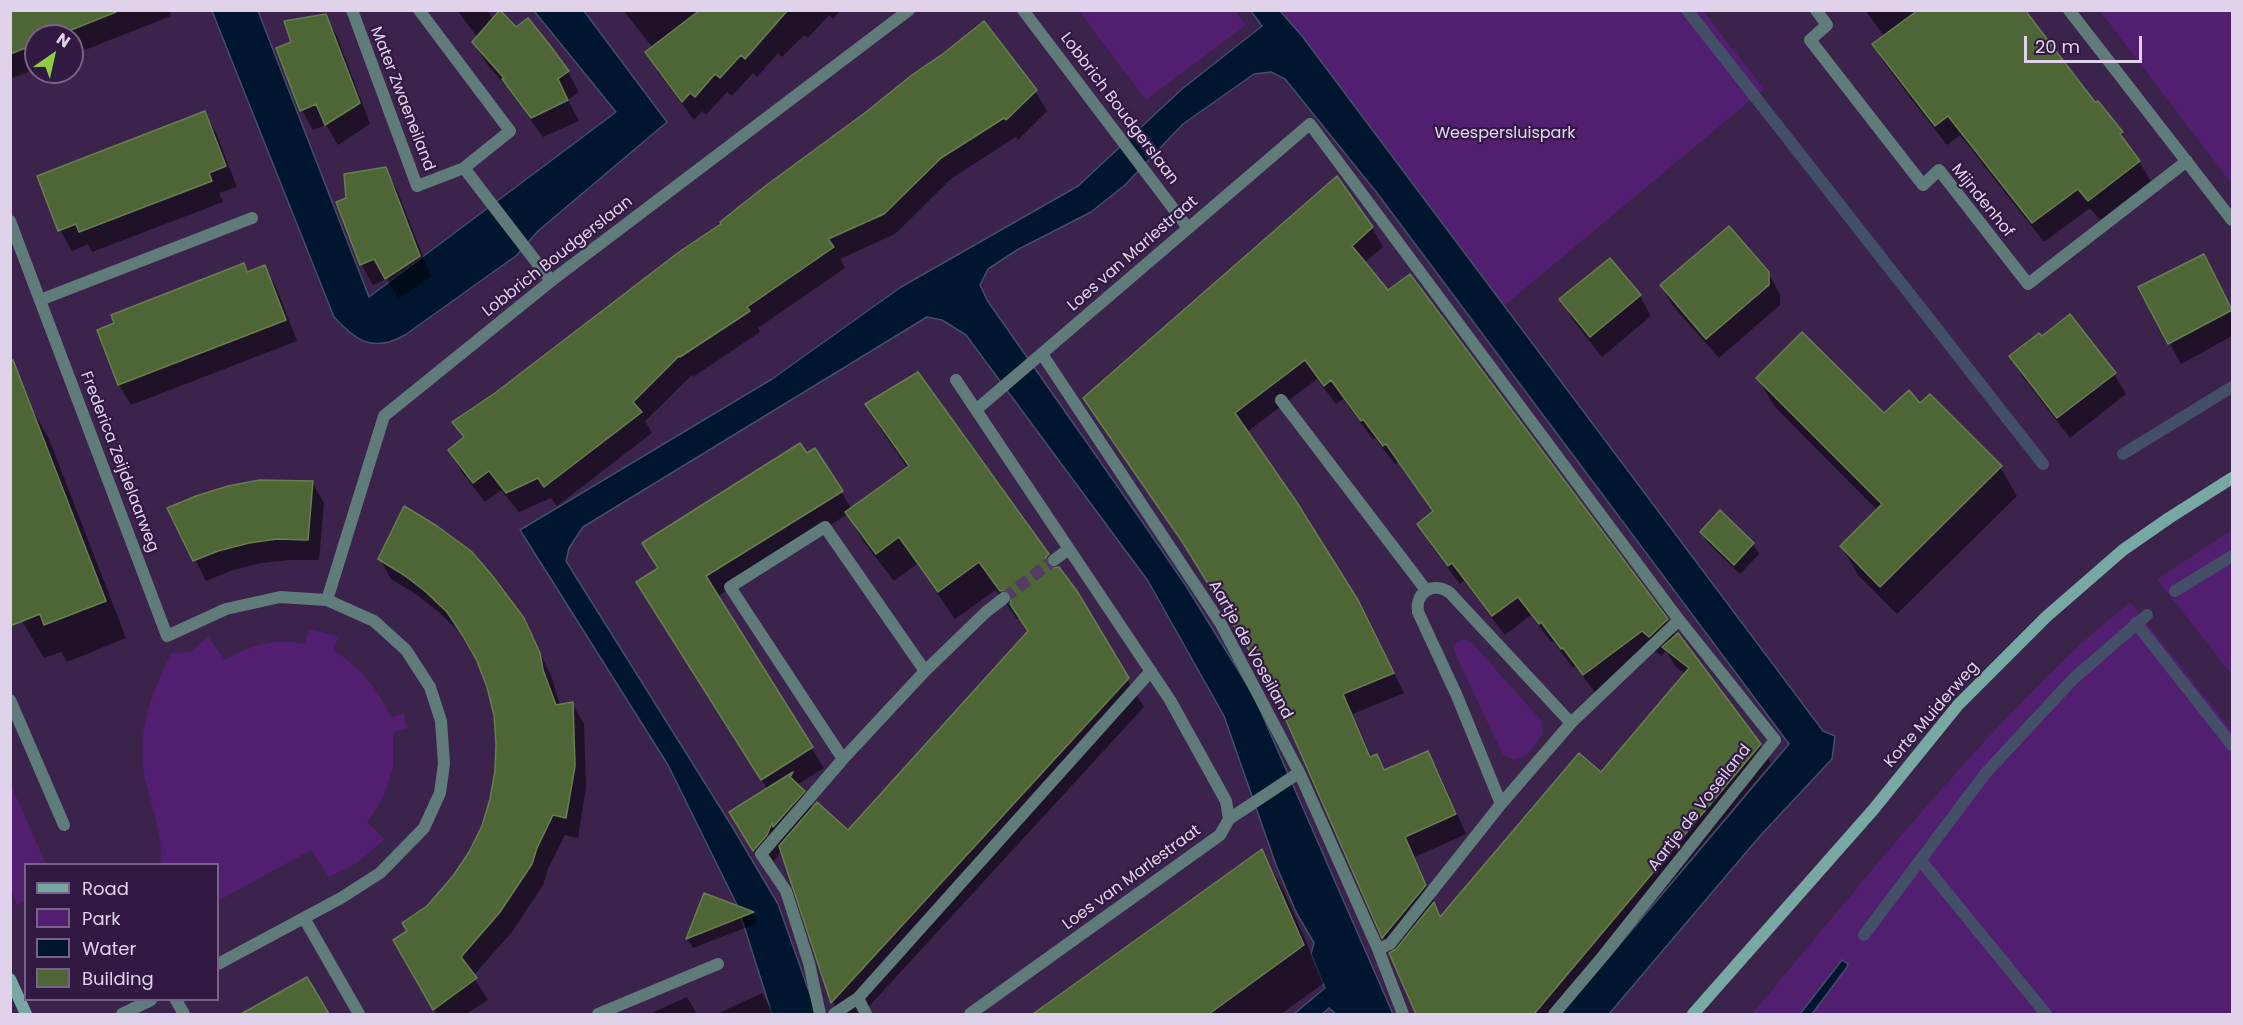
<!DOCTYPE html>
<style>
body{margin:0}
#map{position:relative;width:2243px;height:1025px;overflow:hidden;background:#3b234c;font-family:Poppins,sans-serif}
canvas{display:block}
.frame{position:absolute;inset:0;border:12px solid #e0d2eb;pointer-events:none}
.legend{position:absolute;left:24px;top:863px;width:195px;height:138px;box-sizing:border-box;background:#311941;border:2px solid #776385;margin:0;padding:8px 10px;list-style:none;font-size:18px;color:#e0d2eb}
.legend li{display:flex;align-items:center;gap:12px;height:30px}
.legend b{width:30px;border:2px solid #776385}
.north{position:absolute;left:24px;top:24px;width:60px;height:60px;box-sizing:border-box;background:#311941;border:2px solid #776385;border-radius:50%;rotate:34deg;font-size:16px;font-weight:700;line-height:24px;text-align:center;color:#e0d2eb}
.north::after{content:'';display:block;margin:auto;width:21px;height:27px;background:#90cd41;clip-path:polygon(50% 0,100% 100%,50% 72%,0 100%)}
.scale{position:absolute;left:2024px;top:36px;width:118px;height:27px;box-sizing:border-box;border:3px solid #e0d2eb;border-top:0;padding-left:8px;font-size:18px;line-height:21px;white-space:nowrap;color:#e0d2eb;-webkit-text-stroke:4px #311941;paint-order:stroke}
</style>
<div id="map">
<canvas width="2243" height="1025"></canvas>
<div class="frame"></div>
<ul class="legend">
<li><b style="height:8px;background:#77a8a4"></b>Road</li>
<li><b style="height:16px;background:#521f70"></b>Park</li>
<li><b style="height:16px;background:#00162f"></b>Water</li>
<li><b style="height:16px;background:#4e6536"></b>Building</li>
</ul>
<div class="north">N</div>
<div class="scale">20 m</div>
</div>
<script>
const ctx = document.querySelector('canvas').getContext('2d');
ctx.lineJoin = 'round';
function paint(path, color) { ctx.fillStyle = color; ctx.fill(path, 'evenodd'); }
function trace(path, color, width, dash) { ctx.strokeStyle = color; ctx.lineWidth = width; ctx.lineCap = dash ? 'butt' : 'round'; ctx.setLineDash(dash || []); ctx.stroke(path); }
function label(font, color, halo, rows, align = 'center') {
  ctx.font = font + ' Poppins,sans-serif'; ctx.lineWidth = 4.5; ctx.setLineDash([]); ctx.textBaseline = 'middle'; ctx.strokeStyle = halo; ctx.fillStyle = color; for (const [text, x, y, turn = 0] of rows) {
    ctx.save(); ctx.translate(x, y); ctx.rotate((+turn || 0) * Math.PI / 180); ctx.textAlign = isNaN(turn) ? turn : align; if (halo) ctx.strokeText(text, 0, 0); ctx.fillText(text, 0, 0); ctx.restore();
  }
}
paint(new Path2D(`
 M1079 11H1235L1246 25 1146 100Z
 M1261 11H1703L1764 89 1505 305Z
 M2100 11H2232V184Z
 M2232 530V675L2157 579Z
 M2130 602 2232 731V1014H1812L1847 967 1839 962 1800 1014H1752C1853 894 1951 769 2065 659 2085 639 2108 621 2130 602Z
 M309 629 338 636 334 650C364 672 374 684 391 717L404 714 407 729 393 732V767L383 798 367 822 385 839 357 863 329 877 311 850 218 901V864H160C164 834 151 807 145 778 136 730 151 696 171 653L190 652 208 637 225 660C250 645 276 638 305 644Z
 M1464 639 1471 642 1541 720 1543 734 1526 756 1514 760 1503 755 1454 651 1455 644Z
 M10 783 46 864H26L25 901 17 905 11 889Z`), '#521f70');
const water = new Path2D(`
 M212 11H258L369 297 616 112 534 11H584L667 122 538 231 517 255 405 335C373 353 356 341 334 317Z
 M1251 11H1280L1302 36 1823 731 1835 736 1832 759 1760 836 1609 1014H1561L1789 744 1377 193 1285 79 1271 72 1254 74 1183 124 1125 185 1091 212 1017 250 988 269 980 285 987 300 1141 520 1186 586 1254 696 1393 1014H1336L1329 1008 1322 1014H1294L1325 988 1311 954 1314 943 1296 912 1276 865 1224 716 1148 581 966 335 942 320 927 317 583 527 569 548 566 561 733 828 778 904 817 1014H772L738 907 668 765 520 530 772 379 901 287 1078 186 1182 89 1262 26Z
 M1842 960 1848 964 1847 967 1812 1014H1800Z`);
paint(water, '#00162f');
trace(water, '#434e67', 1.5);
paint(new Path2D(`
 M10 10H169L171 16 72 55V36H36V69L10 79Z
 M457 10H488L493 21 516 29 568 72 579 92 568 100 579 121 543 137 510 91 486 63 474 42 478 38Z
 M623 10H841L833 19 829 15 808 38 804 35 782 57 778 53 757 77 753 73 732 96 727 92 706 115 702 111 694 120 658 72 647 53 653 48Z
 M1865 10H2024L2095 104 2121 133 2151 181 2100 220 2090 208 2044 242 1960 135 1947 145 1919 109 1885 64 1874 45 1885 37Z
 M325 15 337 36 370 124 338 145 326 125 313 130 302 110 293 43Z
 M1035 91 1047 111 1018 140 1016 137 952 178 895 234 840 259 845 268 758 328 760 332 693 377 692 375 645 421 652 433 557 506 551 498 519 512 501 490 485 502 461 471 450 450 464 440 454 422Z
 M204 112 216 133 237 187 219 193 223 202 92 252 88 244 72 251 60 230 39 177Z
 M385 169 397 190 431 277 398 299 387 279 373 285 361 264 348 199Z
 M1372 228 1383 247 1364 263 1666 620 1676 637 1760 744 1771 763 1560 1014H1418L1275 690 1206 579 1085 398ZM1317 379 1336 404 1343 399 1373 439 1375 438 1395 464 1398 462 1434 513 1419 524 1430 544 1460 584 1464 581 1505 635 1531 615 1551 642 1553 641 1573 668 1575 666 1596 694 1654 650 1661 656 1666 651 1675 666 1686 675 1602 774 1441 918 1415 857 1466 834 1439 773 1428 753 1385 771 1376 756 1372 758 1353 714 1404 693 1368 622 1247 432Z
 M264 267 276 287 297 341 131 405 119 385 99 331Z
 M1768 273 1780 294V305L1719 358 1673 306 1661 286Z
 M2215 277 2232 309V336L2181 364 2140 288Z
 M1640 296 1651 316 1602 357 1573 320 1561 300Z
 M2042 338 2114 374 2126 394 2070 438 2022 376 2011 356Z
 M1758 378 1884 415 1920 405 2000 467 2017 496 1897 614 1858 575 1842 547 1878 511 1774 406Z
 M28 402 49 439 126 638 67 662 61 652 44 658 22 621 10 593Z
 M867 405 1048 554 1144 707 862 1014H840L833 1002 781 847 778 856 766 870 742 833 768 790 650 603 659 569 807 455 841 491 852 510 908 468 883 433ZM848 514 863 541 894 581 917 564 955 619 996 590 1017 619H1020L1028 633 848 832 813 808 798 784 824 768 717 597Z
 M312 482 324 503 319 560H290L261 563 230 571 206 581 170 509Z
 M1701 532 1753 544 1759 554 1740 574 1707 542Z
 M380 559 522 619 551 675 560 706 572 703 584 724 586 787 578 838 565 835 548 869 543 885 512 932 473 976 488 1000 466 1014H437L395 941 408 932 454 877 471 853 483 827 492 800 497 771 498 743 495 714 489 687 474 653 460 633 440 613 417 595 391 579Z
 M1261 852 1283 889 1324 983 1281 1014H1036Z
 M705 895 753 914 758 923 693 948 687 939Z
 M307 979 327 1014H244Z
 M762 993 774 1014H717Z
 M687 997 697 1014H649Z`), '#0007');
trace(new Path2D(`
 M1687 10 2043 464
 M2123 454 2232 387
 M2175 591 2232 556
 M2136 623 2232 745
 M1921 861 2046 1014
 M1864 935 1985 774 2073 679 2147 615`), '#434e67', 12);
const building = new Path2D(`
 M10 10H116V12L56 36H36V44L10 54Z
 M500 10 516 27 528 18 549 44 569 71 558 79 568 100 531 118 502 79 504 78 472 42Z
 M700 10H788L745 59 741 55 720 78 715 74 695 97 690 93 682 102 645 52Z
 M1918 10H2025L2078 80 2095 102 2098 101 2123 132 2120 134 2140 161 2088 201 2078 189 2032 223 1948 116 1935 126 1872 44Z
 M326 14 360 103 325 125 316 104 300 111 276 48 291 42 284 21Z
 M984 21 1037 90 1006 120 1004 118 941 158 884 214 828 239 834 247 747 307 750 311 680 357 679 356 633 402 642 412 544 487 538 478 506 493 489 471 473 483 448 450 464 437 452 422 495 393 679 252 721 224 720 222 764 187 866 112 912 75 944 53Z
 M205 111 226 166 209 173 212 181 79 232 76 224 58 231 37 176Z
 M386 167 420 256 385 279 374 259 360 265 336 202 346 198 344 174Z
 M1337 176 1373 227 1352 246 1388 290 1410 274 1668 619 1649 637 1642 631 1583 675 1563 648 1561 649 1541 622 1539 624 1518 597 1492 616 1452 563 1448 566 1417 524 1433 511 1386 444 1383 446 1363 419 1361 421 1331 380 1324 386 1305 360 1235 413 1296 501 1358 600 1394 673 1343 694 1370 757 1377 754 1384 770 1428 751 1456 814 1405 837 1426 885 1382 938 1271 686 1183 543 1083 398Z
 M1729 226 1769 272V285L1706 339 1660 285Z
 M2204 254 2232 310 2168 344 2138 287Z
 M1610 258 1641 295 1590 337 1559 299Z
 M244 263 247 272 265 265 286 320 118 385 97 330 114 323 111 315Z
 M2070 314 2116 373 2057 418 2009 356 2039 333 2042 336Z
 M1802 332 1884 413 1909 390 1920 403 1930 394 2002 466 1880 587 1840 546 1882 504 1756 378Z
 M13 360 106 601 44 625 40 614 10 626V361Z
 M918 372 1049 554 1046 557 1047 564 1051 568 1059 567 1077 591 1129 678 831 1003 779 846 817 802 848 830 1028 631 1010 604 1012 597 1011 593 1007 590 1000 591 979 562 938 592 899 537 876 554 845 512 909 466 865 404Z
 M800 443 807 453 815 448 843 491 706 576 813 747 761 780 636 582 658 568 642 543Z
 M260 480 313 481 308 540 277 539 249 543 218 551 193 561 167 508 196 496 228 486Z
 M404 506 437 526 471 551 491 574 524 618 540 653 543 670 556 705 573 702 575 766 566 818 553 815 537 848 532 864 500 912 461 957 477 978 433 1010 393 940 407 931 402 923 427 906 453 876 469 852 482 826 490 799 495 771 496 743 494 715 487 687 477 661 463 636 447 612 426 592 404 575 378 559Z
 M1720 510 1754 543 1734 565 1700 532Z
 M1678 633 1761 744 1534 1014H1416L1389 953 1396 949 1434 902 1440 917 1579 753 1601 772 1689 668 1662 647Z
 M793 772 790 777 805 791 773 827 772 823 767 835 753 851 729 812Z
 M1262 849 1304 945 1209 1014H1033Z
 M704 893 754 912 686 939Z
 M307 977 329 1014H241Z`);
paint(building, '#4e6536');
trace(building, '#677f4f', 1.5);
trace(new Path2D(`
 M1004 598 1054 560`), '#543d64', 12, [12, 6]);
trace(new Path2D(`
 M352 10 417 186 464 168 551 281
 M419 10 510 131 464 168
 M1023 10 1188 228
 M1816 10 1827 25 1810 40 1923 185 1939 170 2028 284 2187 161
 M2069 10 2232 220
 M10 221 167 636 226 609 280 597 327 600 374 621 406 650 430 687 441 721 444 764 440 793 424 828 380 873 341 898 218 964
 M40 300 252 218
 M1042 354 1221 624 1300 774 1378 949 1403 1014
 M956 380 1170 700 1226 801 1229 819 1220 835 970 1014
 M1281 400 1426 590
 M977 409 1310 124 1679 620 1775 740 1603 956 1554 1014
 M1054 560 1069 549
 M327 600 384 416 551 281 909 10
 M925 671 986 612 1004 598
 M10 700 64 825
 M1501 804 1457 696 1418 612C1415 592 1433 581 1450 593L1571 723
 M1229 819 1294 776
 M304 918 359 1014
 M1378 949 1390 944 1501 804 1571 723 1679 620
 M176 1000 184 1014
 M122 1014 151 1000
 M598 1014 718 964
 M820 1014 809 963 786 891 761 854 843 759 925 671 825 527 730 587 843 759
 M834 1014 858 998
 M866 1014 858 998 1151 671`), '#5f7c7a', 12);
trace(new Path2D(`
 M10 979 26 1014
 M1693 1014 1873 810 1958 705 2046 617 2123 550 2169 518 2232 478`), '#77a8a4', 12);
label('16px', '#e0d2eb', '#311941', [
 ["Mater Zwaeneiland",402,99,69],
 ["Lobbrich Boudgerslaan",1119,109,53],
 ["Mijndenhof",1982,201,51],
 ["Loes van Marlestraat",1133,254,-41],
 ["Lobbrich Boudgerslaan",558,257,-38],
 ["Frederica Zeijdelaarweg",119,462,69],
 ["Aartje de Voseiland",1250,650,61],
 ["Korte Muiderweg",1932,715,-49],
 ["Aartje de Voseiland",1700,808,-52],
 ["Loes van Marlestraat",1132,878,-36]
]);
label('16px', '#e4d7ef', '#311941', [
 ["Weespersluispark",1505,134]
]);
</script>
